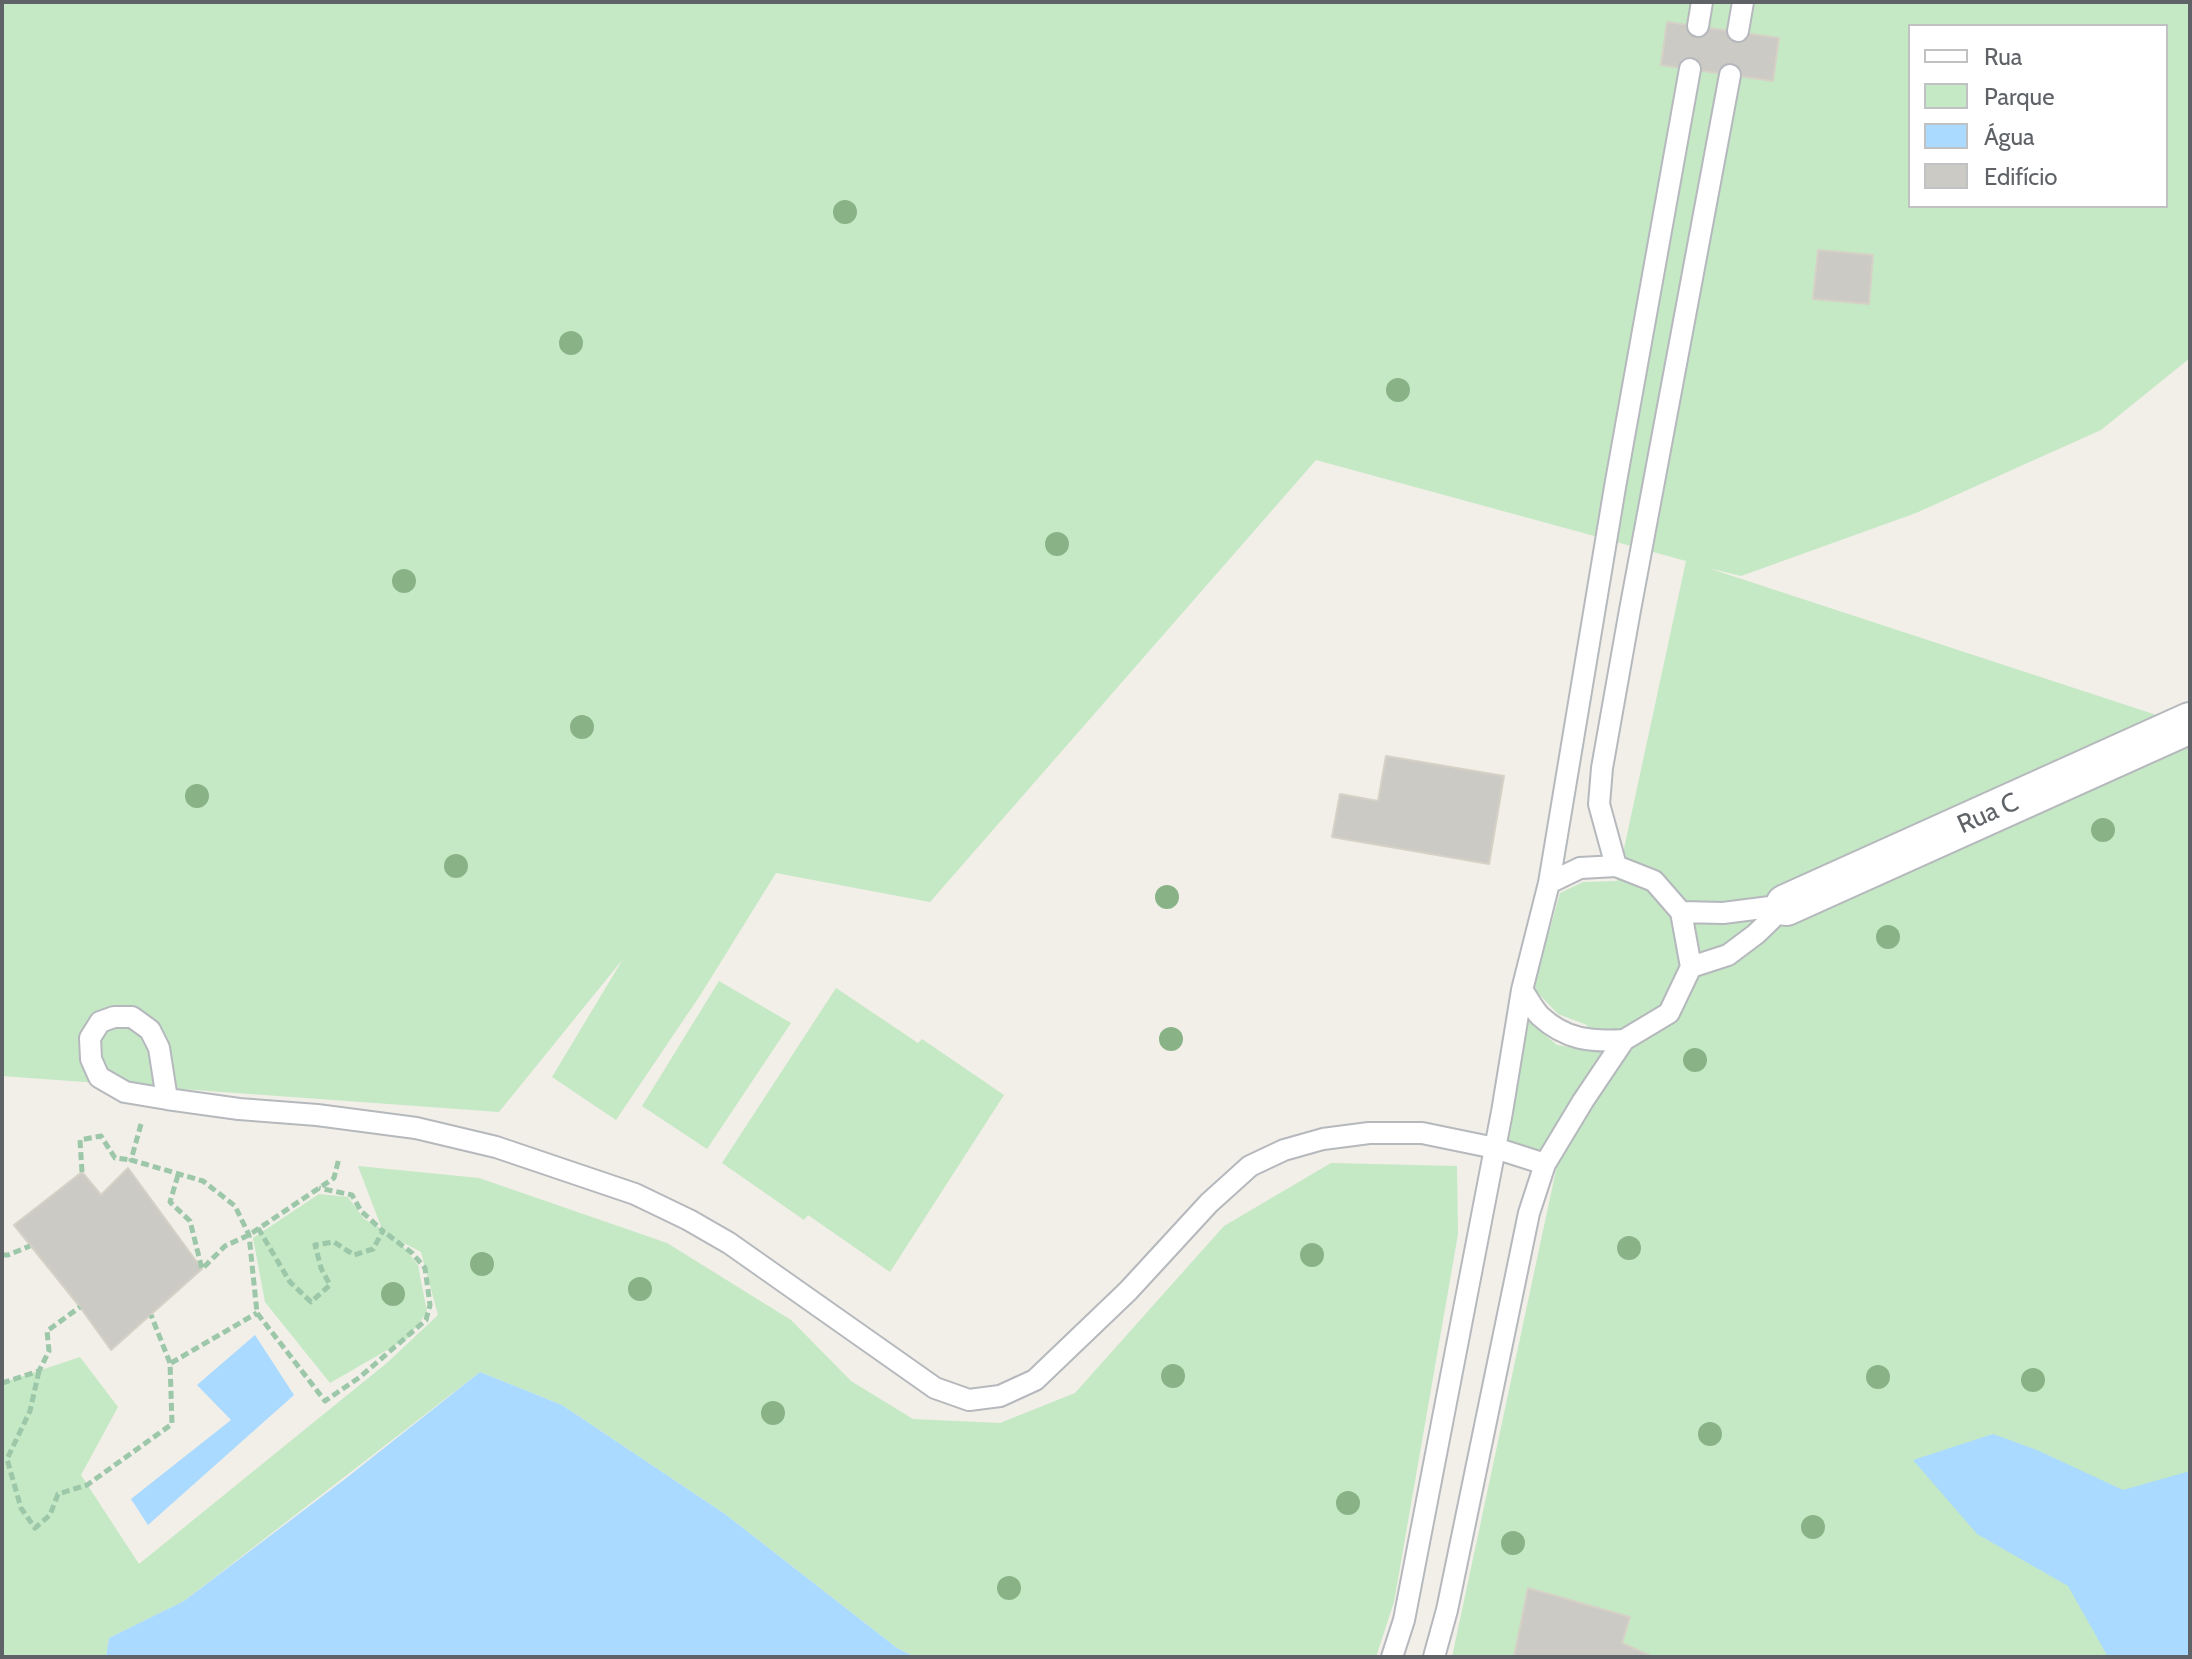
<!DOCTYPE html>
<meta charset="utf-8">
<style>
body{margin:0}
#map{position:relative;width:2192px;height:1659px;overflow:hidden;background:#f1efe8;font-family:Cabin,sans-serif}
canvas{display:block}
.frame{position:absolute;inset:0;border:4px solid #5f6368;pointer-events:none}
.legend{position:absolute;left:1908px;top:24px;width:260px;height:184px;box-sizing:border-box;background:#fff;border:2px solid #bfc1c3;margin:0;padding:10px 14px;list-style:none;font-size:24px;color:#5f6368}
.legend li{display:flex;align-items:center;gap:16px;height:40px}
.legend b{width:40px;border:2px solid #bfc1c3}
</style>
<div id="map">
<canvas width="2192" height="1659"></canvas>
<div class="frame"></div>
<ul class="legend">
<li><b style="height:10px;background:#fff"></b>Rua</li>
<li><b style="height:22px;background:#c5e8c5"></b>Parque</li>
<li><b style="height:22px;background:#aadaff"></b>Água</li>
<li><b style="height:22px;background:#cccac5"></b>Edifício</li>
</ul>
</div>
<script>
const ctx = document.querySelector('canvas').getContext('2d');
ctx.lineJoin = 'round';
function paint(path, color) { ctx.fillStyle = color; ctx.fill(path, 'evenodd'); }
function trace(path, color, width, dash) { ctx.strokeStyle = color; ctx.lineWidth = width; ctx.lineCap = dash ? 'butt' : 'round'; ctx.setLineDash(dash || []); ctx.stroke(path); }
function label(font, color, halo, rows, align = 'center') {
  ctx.font = font + ' Cabin,sans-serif'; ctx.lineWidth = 7; ctx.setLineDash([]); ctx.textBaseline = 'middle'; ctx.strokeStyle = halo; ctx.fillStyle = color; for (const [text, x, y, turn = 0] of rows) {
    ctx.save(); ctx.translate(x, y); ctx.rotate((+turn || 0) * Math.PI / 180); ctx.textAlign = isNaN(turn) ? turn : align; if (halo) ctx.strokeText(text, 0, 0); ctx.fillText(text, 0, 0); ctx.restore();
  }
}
paint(new Path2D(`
 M2 2H2190V358L2101 430 1916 513 1741 576 1708 568 2190 726V1657H1452L1569 1109 1540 1150 1504 1142 1527 1020 1557 1045 1581 1049 1587 1025 1558 1014 1533 988 1560 893 1583 882 1617 881 1686 561 1316 460 930 902 776 873 701 994 616 1120 552 1077 623 959 499 1112 2 1076ZM1910 26H2166V206H1910Z
 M719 981 791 1023 707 1149 642 1106Z
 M836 988 918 1043 922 1039 1004 1095 890 1272 808 1215 804 1220 722 1163Z
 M1331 1163 1457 1166 1458 1234 1394 1602 1376 1657H915L897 1648 725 1514 562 1405 480 1372 184 1601 109 1638 106 1657H2V1383L80 1357 118 1407 81 1475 139 1564 388 1362 438 1315 421 1252 398 1240 418 1265 427 1312 408 1338 330 1383 265 1302 253 1238 319 1194 348 1197 364 1219 382 1229 358 1166 479 1178 667 1243 791 1320 851 1381 913 1419 1000 1423 1075 1393 1224 1226Z`), '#c5e8c5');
paint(new Path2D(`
 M255 1335 294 1395 148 1525 131 1499 231 1420 197 1385Z
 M480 1372 562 1405 725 1514 897 1648 915 1657H106L109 1638 184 1601 345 1479Z
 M1993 1434 2037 1450 2123 1490 2190 1471V1657H2108L2068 1586 1977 1534 1913 1460Z`), '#aadaff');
const building = new Path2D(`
 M1667 22 1779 38 1773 81 1661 65Z
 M1818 250 1873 255 1869 304 1813 299Z
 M1386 756 1504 776 1489 864 1332 837 1340 794 1378 801Z
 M128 1168 202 1269 111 1350 80 1307 14 1225 82 1172 101 1195Z
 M1528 1588 1630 1617 1622 1643 1653 1657H1514Z`);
paint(building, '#cccac5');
trace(building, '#d6d1c6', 2);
const service = new Path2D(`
 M1698 26 1702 2
 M1738 31 1743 2
 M1616 866 1599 804 1602 768 1630 610 1730 75
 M1681 912 1723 913 1786 905
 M1691 967 1728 955 1756 934 1786 905
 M1522 990C1528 998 1533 1009 1540 1016 1566 1040 1591 1042 1624 1040
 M167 1099 159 1048 150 1030 132 1017H114L100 1022 90 1038 91 1059 99 1077 125 1092 167 1099 239 1109 317 1115 416 1128 496 1147 635 1194 689 1220 729 1243 935 1388 969 1400 1000 1396 1035 1380 1128 1291 1209 1203 1250 1166 1284 1150 1323 1139 1369 1133H1422L1495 1148 1545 1164
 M1392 1657 1404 1620 1502 1112 1522 990 1549 883 1615 487 1690 69
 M1434 1657 1447 1610 1529 1213 1545 1164 1583 1101 1624 1040 1669 1013 1691 967 1681 912 1654 881 1616 866 1580 868 1549 883`);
const minor = new Path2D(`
 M1786 905 2190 723`);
trace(service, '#b5b8bc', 24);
trace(minor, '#b5b8bc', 44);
trace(new Path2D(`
 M141 1124 131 1160 203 1181 235 1206 249 1235 257 1313 325 1401 360 1377 426 1320 430 1305 425 1268 412 1253 383 1231
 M82 1172 80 1140 101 1136 115 1158 131 1160
 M178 1175 170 1202 190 1221 202 1269 225 1246 249 1235 334 1178 339 1158
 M258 1228 290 1282 311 1302 330 1285 321 1268 315 1245 334 1242 354 1255 373 1249 383 1231 361 1211 352 1195 319 1188
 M2 1255H8L30 1246
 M171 1363 257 1313
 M39 1371 30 1411 7 1459 21 1508 35 1528 50 1515 58 1494 87 1485 172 1424 170 1363 151 1315
 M2 1383 39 1371 49 1351 47 1331 80 1307`), '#9cc7a9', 5, [8, 4]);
trace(service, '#fff', 20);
trace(minor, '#fff', 40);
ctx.fillStyle = '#89b387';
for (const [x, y] of [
 [845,212],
 [571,343],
 [1398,390],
 [1057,544],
 [404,581],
 [582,727],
 [197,796],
 [2103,830],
 [456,866],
 [1167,897],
 [1888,937],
 [1171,1039],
 [1695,1060],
 [1629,1248],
 [1312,1255],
 [482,1264],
 [640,1289],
 [393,1294],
 [1173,1376],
 [1878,1377],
 [2033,1380],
 [773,1413],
 [1710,1434],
 [1348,1503],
 [1813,1527],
 [1513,1543],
 [1009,1588]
]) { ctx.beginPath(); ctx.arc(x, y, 12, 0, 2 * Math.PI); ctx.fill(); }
label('26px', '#5f6368', '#fff', [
 ["Rua C",1988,814,-24]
]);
</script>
